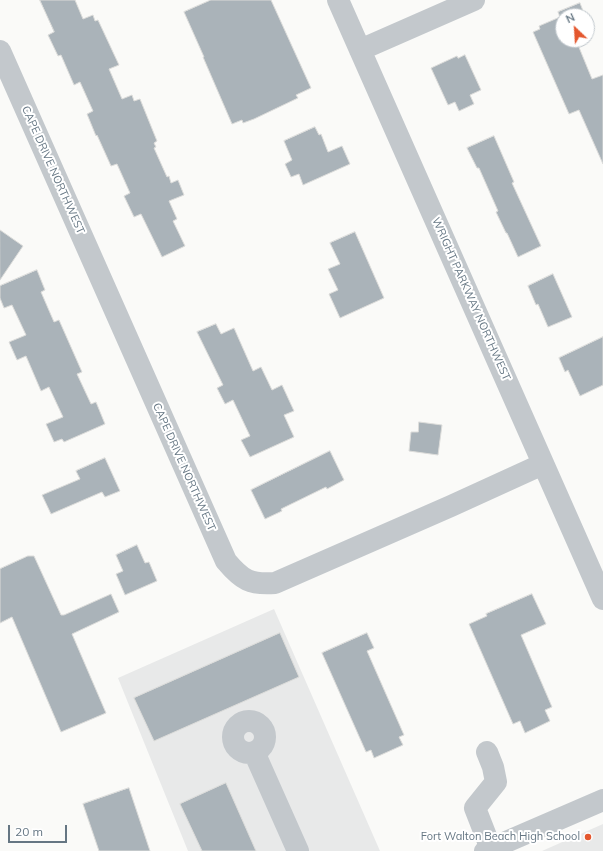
<!DOCTYPE html>
<style>
body{margin:0}
#map{position:relative;width:603px;height:851px;overflow:hidden;background:#fafaf8;font-family:Mulish,sans-serif}
canvas{display:block}
.north{position:absolute;left:555px;top:8px;width:40px;height:40px;box-sizing:border-box;background:#fff;border:1px solid #c1c8cd;border-radius:50%;rotate:335deg;font-size:11px;font-weight:700;line-height:16px;text-align:center;color:#657683}
.north::after{content:'';display:block;margin:auto;width:14px;height:18px;background:#e4572e;clip-path:polygon(50% 0,100% 100%,50% 72%,0 100%)}
.scale{position:absolute;left:8px;top:825px;width:59px;height:18px;box-sizing:border-box;border:2px solid #657683;border-top:0;padding-left:5px;font-size:12px;line-height:14px;white-space:nowrap;color:#657683;-webkit-text-stroke:3px #fff;paint-order:stroke}
</style>
<div id="map">
<canvas width="603" height="851"></canvas>
<div class="north">N</div>
<div class="scale">20 m</div>
</div>
<script>
const ctx = document.querySelector('canvas').getContext('2d');
ctx.lineJoin = 'round';
function paint(path, color) { ctx.fillStyle = color; ctx.fill(path, 'evenodd'); }
function trace(path, color, width, dash) { ctx.strokeStyle = color; ctx.lineWidth = width; ctx.lineCap = dash ? 'butt' : 'round'; ctx.setLineDash(dash || []); ctx.stroke(path); }
function label(font, color, halo, rows, align = 'center') {
  ctx.font = font + ' Mulish,sans-serif'; ctx.lineWidth = 4; ctx.setLineDash([]); ctx.textBaseline = 'middle'; ctx.strokeStyle = halo; ctx.fillStyle = color; for (const [text, x, y, turn = 0] of rows) {
    ctx.save(); ctx.translate(x, y); ctx.rotate((+turn || 0) * Math.PI / 180); ctx.textAlign = isNaN(turn) ? turn : align; if (halo) ctx.strokeText(text, 0, 0); ctx.fillText(text, 0, 0); ctx.restore();
  }
}
paint(new Path2D(`
 M274 609 380 851H188L118 678Z
 M603 824V851H542Z`), '#e8e9e9');
const building = new Path2D(`
 M40 0H75L83 19 93 15 95 21 98 20 119 65 109 69 122 99 132 95 134 101 140 99 157 141 154 143 156 147 154 148 167 177 169 176 171 183 178 180 184 195 169 201 177 219 173 221 185 246 162 257 141 214 134 217 124 196 130 193 117 164 111 166 97 135 96 136 87 114 93 111 80 82 74 85 61 55 58 56 48 35 54 32Z
 M211 0H271L311 88 296 95 298 98 254 119 243 123 242 120 232 124 203 57H204L184 12Z
 M580 3 585 16H563V40H576L592 79 603 75V164L579 110 569 114 533 32 540 29 539 26 560 17 558 12Z
 M465 55 481 90 470 95 474 104 459 111 455 102 448 105 431 68 457 56 458 58Z
 M315 127 319 135 321 134 328 152 342 146 350 164 303 185 299 174 291 177 285 164 292 160 284 141Z
 M494 136 514 182 512 183 541 246 518 257 507 233H506L496 212 498 211 479 168H477L467 148Z
 M0 230 23 246 0 280Z
 M355 232 384 298 340 318 329 294 338 290 328 269 340 264 330 243Z
 M37 270 45 290 41 292 54 322 59 320 82 372 77 374 91 404 96 402 105 424 64 442 62 439 54 442 46 424 63 417 49 387 41 391 26 356 17 360 9 342 26 335 12 305 4 308 0 298V286Z
 M553 274 572 317 548 327 538 304 536 305 528 286Z
 M216 324 221 334 234 328 253 371 261 367 272 390 282 385 294 411 284 415 294 437 250 457 241 440 250 436 233 400 225 404 217 388 223 385 197 332Z
 M603 337V385L580 396 568 370 565 372 559 358Z
 M419 422 442 425 438 455 409 451 411 432H418Z
 M330 451 344 480 327 489 326 487 281 509 282 511 265 519 251 490Z
 M105 458 120 491 105 497 102 492 51 514 42 495 80 479 76 471Z
 M137 545 145 563 149 562 157 581 125 595 116 574 123 571 116 555Z
 M28 556H34L61 615H64L111 594 119 612 72 634 106 713 61 732 12 617 0 623V569Z
 M532 594 546 624 521 635 552 707 545 710 550 721 525 733 520 721 513 724 469 624 487 616 486 614Z
 M280 633 299 677 154 741 134 698Z
 M367 633 374 648 367 651 404 735 399 737 403 745 374 758 371 750 366 752 322 653Z
 M226 783 256 851H202L180 804Z
 M129 788 150 851H99L83 804Z`);
paint(building, '#aab3b9');
trace(building, '#dcdcda', 1);
trace(new Path2D(`
 M338 0 603 599
 M360 50 474 0
 M0 51 226 561C242 580 250 585 275 583L451 506 543 464
 M233 737a16 16 0 1 1 32 0a16 16 0 1 1-32 0Z
 M254 752 298 851
 M487 752 493 767 496 782 475 808 491 849
 M485 851 603 800`), '#c3c8cc', 22);
for (const [x, y, r, color] of [
 [588,837,4,"#e4572e"]
]) { const dot = new Path2D(); dot.arc(x, y, r, 0, 2 * Math.PI); ctx.fillStyle = color; ctx.fill(dot); trace(dot, '#fff', 1.5); }
label('11px', '#657683', '#fff', [
 ["CAPE DRIVE NORTHWEST",53,170,66],
 ["WRIGHT PARKWAY NORTHWEST",471,299,66],
 ["CAPE DRIVE NORTHWEST",184,467,66]
]);
label('11px', '#657683', '#fff', [
 ["Fort Walton Beach High School",580,837]
], 'right');
</script>
